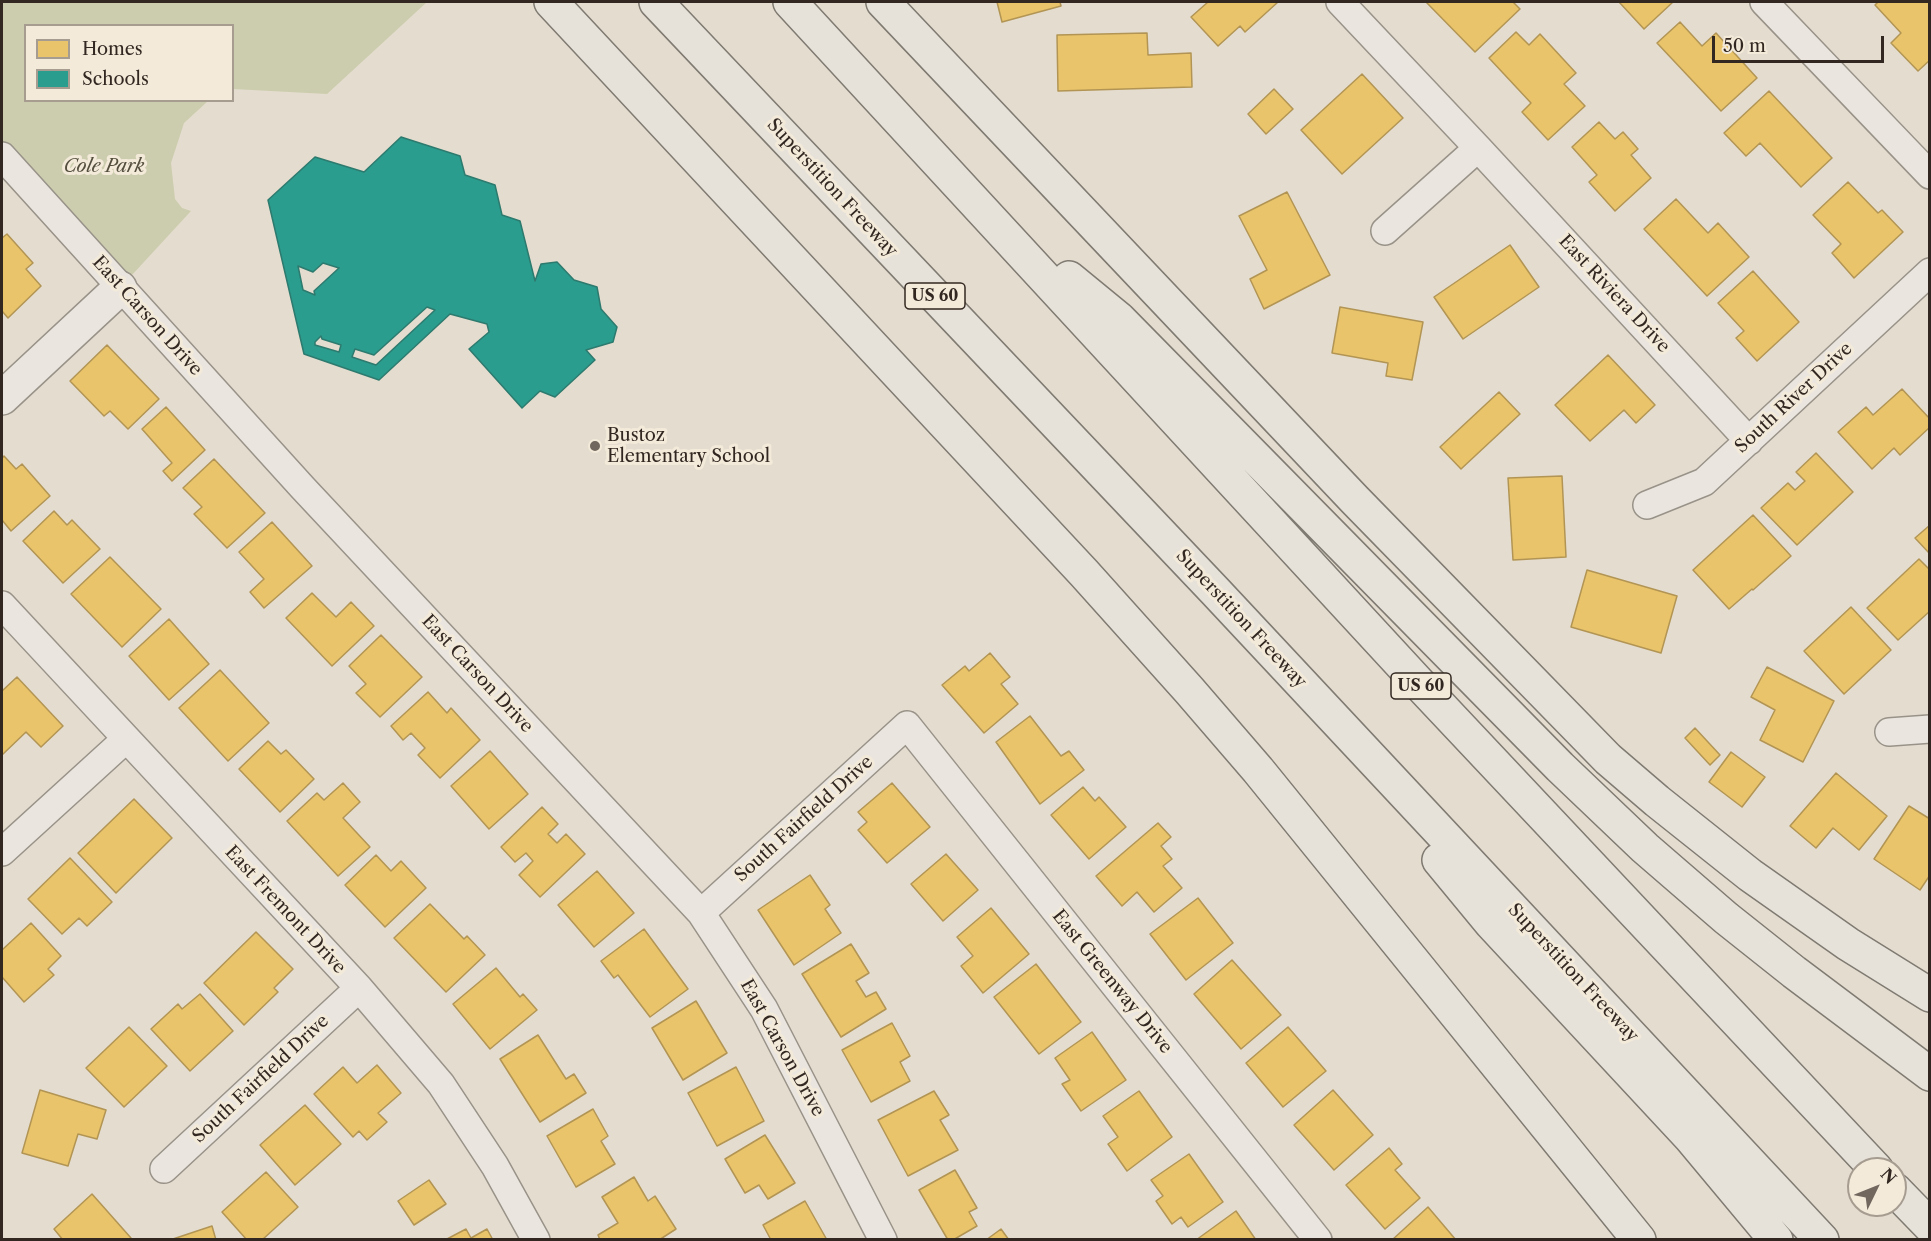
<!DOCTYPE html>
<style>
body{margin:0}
#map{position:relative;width:1931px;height:1241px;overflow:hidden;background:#e4dcce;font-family:"Libre Caslon Text",serif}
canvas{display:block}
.frame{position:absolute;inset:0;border:3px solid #332821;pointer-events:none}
.legend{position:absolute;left:24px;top:24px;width:210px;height:78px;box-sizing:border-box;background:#f3eada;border:2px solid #a69c90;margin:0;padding:8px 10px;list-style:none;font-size:18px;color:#332821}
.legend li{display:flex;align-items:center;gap:12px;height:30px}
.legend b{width:30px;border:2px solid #a69c90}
.north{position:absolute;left:1847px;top:1157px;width:60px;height:60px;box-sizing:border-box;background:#f3eada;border:2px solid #a69c90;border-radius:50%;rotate:47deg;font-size:16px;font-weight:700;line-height:24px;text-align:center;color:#332821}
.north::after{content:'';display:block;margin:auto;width:21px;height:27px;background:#71675e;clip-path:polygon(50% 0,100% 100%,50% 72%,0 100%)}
.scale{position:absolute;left:1712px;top:36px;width:172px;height:27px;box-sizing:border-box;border:3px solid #332821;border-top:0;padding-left:8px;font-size:18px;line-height:21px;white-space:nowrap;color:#332821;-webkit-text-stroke:4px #f3eada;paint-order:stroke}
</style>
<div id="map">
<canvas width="1931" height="1241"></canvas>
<div class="frame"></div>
<ul class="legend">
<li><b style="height:16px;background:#e9c46a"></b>Homes</li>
<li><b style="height:16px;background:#2a9d8f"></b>Schools</li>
</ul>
<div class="north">N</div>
<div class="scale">50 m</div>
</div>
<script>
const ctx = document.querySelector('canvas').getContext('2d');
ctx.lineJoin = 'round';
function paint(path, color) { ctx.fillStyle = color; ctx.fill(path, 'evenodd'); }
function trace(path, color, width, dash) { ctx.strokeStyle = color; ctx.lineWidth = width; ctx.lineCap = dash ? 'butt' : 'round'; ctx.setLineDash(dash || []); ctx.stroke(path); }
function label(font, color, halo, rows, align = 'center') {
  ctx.font = font + ' "Libre Caslon Text",serif'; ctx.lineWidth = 6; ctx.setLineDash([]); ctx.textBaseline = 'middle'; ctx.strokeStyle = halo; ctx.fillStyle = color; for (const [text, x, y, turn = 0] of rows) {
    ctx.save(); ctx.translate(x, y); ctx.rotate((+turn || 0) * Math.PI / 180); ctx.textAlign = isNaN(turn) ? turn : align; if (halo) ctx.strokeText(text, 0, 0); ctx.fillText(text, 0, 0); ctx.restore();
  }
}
paint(new Path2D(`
 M2 2H427L327 94 233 89 232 26H26V100L208 101 184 123 171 163 175 199 182 208 191 211 120 288 2 156Z`), '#cccdae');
const homes = new Path2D(`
 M997 2H1060L1061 6 1002 22Z
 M1208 2H1278L1245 32 1240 26 1218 46 1191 17Z
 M1426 2H1513L1520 9 1475 52Z
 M1619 2H1673L1644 29Z
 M1878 2H1930V60L1918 71 1891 43 1901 33 1875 5Z
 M1680 22 1702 46 1716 33 1757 78 1721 111 1657 43Z
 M1516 32 1529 45 1540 34 1576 73 1564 84 1585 106 1548 140 1522 112 1531 103 1489 58Z
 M1147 33 1148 55 1191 53 1192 87 1058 91 1057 35Z
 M1362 74 1403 118 1342 174 1301 130Z
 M1274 89 1293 109 1266 134 1248 114Z
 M1769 91 1832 158 1801 187 1760 143 1746 156 1724 133Z
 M1599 122 1615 139 1623 132 1638 149 1631 155 1651 178 1615 211 1589 182 1597 175 1572 147Z
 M1848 182 1878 213 1882 210 1903 232 1854 278 1832 253 1841 244 1813 215Z
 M1287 192 1330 275 1264 309 1250 279 1267 270 1239 216Z
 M1676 199 1708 233 1718 223 1749 257 1707 296 1644 229Z
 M7 234 33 263 26 269 41 286 8 318 2 311V238Z
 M1510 245 1539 287 1463 339 1434 297Z
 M1753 271 1799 322 1757 361 1736 338 1744 331 1718 303Z
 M1340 307 1423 322 1412 380 1386 376 1388 363 1332 353Z
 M107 345 159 399 128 429 110 411 104 416 70 381Z
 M1608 355 1655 405 1636 423 1624 410 1590 441 1555 405Z
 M1902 389 1930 419V427L1900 455 1894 448 1872 469 1838 432 1866 407 1873 415Z
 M1499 392 1520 414 1461 469 1440 447Z
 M166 407 205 450 172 481 163 471 172 463 142 429Z
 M1816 453 1853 492 1797 545 1761 508 1788 483 1795 490 1805 481 1796 472Z
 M4 456 16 469 22 464 50 496 11 531 2 520V458Z
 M214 459 265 513 227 548 194 514 202 507 183 488Z
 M1562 476 1566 557 1513 560 1508 478Z
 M54 511 67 525 72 520 100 549 63 583 23 541Z
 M1753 515 1791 556 1753 590 1752 589 1729 609 1693 570Z
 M272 522 312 566 264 608 250 592 264 579 239 552Z
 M1930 525V554L1915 538Z
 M110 557 161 609 122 647 71 594Z
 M1919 559 1930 570V611L1898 640 1867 608Z
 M1587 570 1677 596 1661 653 1571 627Z
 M312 593 336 617 351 602 374 626 332 666 286 618Z
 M1851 607 1891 650 1844 694 1804 651Z
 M169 619 209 664 169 700 129 656Z
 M381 635 422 677 380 717 356 693 366 684 349 666Z
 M990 653 1010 677 1001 684 1018 704 984 733 942 685 965 666 969 671Z
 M1767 667 1834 701 1803 762 1760 740 1775 710 1751 697Z
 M220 670 269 723 228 761 179 708Z
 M17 677 63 726 41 747 26 732 2 755V691Z
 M428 692 447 713 451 708 480 740 440 778 418 755 425 748 411 733 403 740 391 726Z
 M1030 716 1061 756 1069 751 1084 770 1040 804 996 742Z
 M1695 728 1720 755 1710 765 1685 738Z
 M268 741 281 754 286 750 314 779 280 812 239 769Z
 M490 751 528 794 489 829 451 786Z
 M1731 752 1765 777 1742 807 1709 782Z
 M1836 773 1887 816 1859 850 1833 828 1816 848 1790 826Z
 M343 783 360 802 343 818 370 847 338 876 287 821 317 793 324 800Z
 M892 783 930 827 887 863 858 830 867 822 858 812Z
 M1083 787 1095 801 1099 797 1126 827 1089 859 1051 815Z
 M134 799 172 838 116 893 78 853Z
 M1909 806 1930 819V875L1920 890 1874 859Z
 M542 807 558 824 548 834 557 843 566 834 585 854 540 897 519 875 533 861 526 853 515 862 501 847Z
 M1158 823 1171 837 1161 846 1172 859 1163 866 1182 888 1154 912 1137 892 1122 906 1096 876Z
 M946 854 978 890 943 921 911 884Z
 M376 855 391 871 401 861 426 888 385 927 345 885Z
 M70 858 112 902 87 926 79 918 62 934 28 899Z
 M597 871 634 913 594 947 558 905Z
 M810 875 830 905 825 909 841 933 794 965 758 910Z
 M1198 898 1233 943 1186 980 1150 934Z
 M430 904 464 939 467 936 485 955 446 992 394 938Z
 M991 908 1029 954 983 993 961 966 973 956 957 937Z
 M31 923 61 956 48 969 54 975 24 1002 2 977V950Z
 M644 929 688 989 650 1017 618 975 614 978 601 961Z
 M256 932 293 969 274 988 278 992 244 1025 204 983Z
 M851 944 869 973 856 981 866 997 876 992 886 1009 841 1037 802 974Z
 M1232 960 1281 1015 1241 1049 1194 994Z
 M1036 964 1081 1022 1039 1054 994 997Z
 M496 968 520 997 523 994 537 1010 490 1049 453 1004Z
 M200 994 233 1031 190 1071 151 1029 178 1004 182 1009Z
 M696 1001 727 1053 683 1080 652 1028Z
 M892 1023 910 1056 900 1062 910 1081 871 1102 842 1050Z
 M129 1027 167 1066 124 1107 86 1068Z
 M1288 1027 1326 1071 1283 1107 1246 1063Z
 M1092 1032 1126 1080 1081 1111 1062 1084 1070 1080 1055 1058Z
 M538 1035 566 1079 574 1074 586 1093 540 1122 500 1059Z
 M377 1065 401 1093 378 1113 387 1122 367 1140 359 1131 353 1137 314 1094 343 1067 357 1083Z
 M736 1067 764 1121 717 1146 688 1093Z
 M40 1090 106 1110 97 1139 78 1134 68 1166 22 1153Z
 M1333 1090 1373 1135 1334 1170 1294 1125Z
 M934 1091 949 1115 940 1120 958 1150 908 1176 878 1120Z
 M1139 1091 1172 1137 1127 1171 1108 1144 1118 1137 1103 1116Z
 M305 1105 341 1144 295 1185 260 1145Z
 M593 1109 608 1136 601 1141 615 1164 576 1187 547 1136Z
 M765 1135 795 1183 768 1199 759 1185 745 1193 725 1159Z
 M1389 1148 1402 1164 1395 1170 1420 1198 1385 1229 1346 1185Z
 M1189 1154 1223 1202 1188 1227 1181 1217 1172 1224 1156 1201 1163 1196 1151 1180Z
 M955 1170 977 1208 969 1212 977 1226 953 1240H948L919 1190Z
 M266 1172 298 1207 262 1240H247L222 1212Z
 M634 1177 648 1201 655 1196 676 1229 659 1240H600L598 1235 618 1223 602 1197Z
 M429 1180 446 1204 414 1225 398 1201Z
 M92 1194 131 1238 130 1240H63L54 1229Z
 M805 1201 827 1240H771L763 1225Z
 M1428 1207 1456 1240H1392Z
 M1236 1211 1256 1240H1196Z
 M212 1226 216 1240H170Z
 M466 1229 471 1238 487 1229 493 1240 447 1239Z
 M1001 1229 1009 1240H986Z`);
paint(homes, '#e9c46a');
trace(homes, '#b29554', 1.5);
const schools = new Path2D(`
 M401 137 460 156 465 175 495 185 502 215 520 221 535 281 541 264 557 262 574 280 597 287 601 309 617 327 613 342 586 350 595 360 555 397 540 391 522 408 469 349 489 332 487 324 450 314 379 380 304 354 268 200 315 157 364 172ZM323 263 339 268 314 291 315 295 303 290 298 266 313 272ZM427 307 435 310 376 365 352 357 355 349 374 355ZM321 336 322 339 341 345 339 352 315 345V342Z`);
paint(schools, '#2a9d8f');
trace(schools, '#2d7a6e', 1.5);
const minor = new Path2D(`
 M1340 2 1478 148 1749 441
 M1764 2 1930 175
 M2 156 303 488 701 913 764 1009 883 1240
 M1385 231 1478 148
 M1647 505 1704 482 1930 272
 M2 605 359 988 441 1084 495 1166 536 1240
 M1889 732 1930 729
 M2 852 126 739
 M701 913 907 725 1318 1240
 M164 1169 359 988`);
const tertiary = new Path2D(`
 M2 398 120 288`);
const motorway = new Path2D(`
 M551 2 1084 573 1189 690 1258 770 1639 1240
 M656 2 1215 591 1822 1240
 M790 2 1426 691 1876 1169
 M883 2 1355 500 1608 759 1657 801 1750 875 1848 944 1930 995
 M1069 278 1119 319 1560 767 1645 848 1726 918 1794 972 1930 1074
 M1439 860 1491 923 1690 1137 1776 1240
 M1895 1190 1930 1226`);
trace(minor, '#989289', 30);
trace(tertiary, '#989289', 36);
trace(motorway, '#7f7a72', 36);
trace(minor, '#eae6df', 27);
trace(tertiary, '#eae6df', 33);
trace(motorway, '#e6e2da', 33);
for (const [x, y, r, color] of [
 [595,446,6,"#71675e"]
]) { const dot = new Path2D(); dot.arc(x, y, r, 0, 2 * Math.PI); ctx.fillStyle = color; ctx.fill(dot); trace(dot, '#f3eada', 2); }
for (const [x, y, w] of [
 [935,296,60],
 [1421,686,60]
]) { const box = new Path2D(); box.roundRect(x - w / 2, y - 13, w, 26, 4.5); ctx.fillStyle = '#f3eada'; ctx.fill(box); trace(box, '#332821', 1.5); }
label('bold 16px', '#332821', null, [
 ["US 60",935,296],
 ["US 60",1421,686]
]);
label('italic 18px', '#544e3e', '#f3eada', [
 ["Cole Park",104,167]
]);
label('18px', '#332821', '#f3eada', [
 ["Superstition Freeway",832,188,47],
 ["East Riviera Drive",1614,294,47],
 ["East Carson Drive",147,316,48],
 ["South River Drive",1794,398,-43],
 ["Superstition Freeway",1241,619,47],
 ["East Carson Drive",477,674,47],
 ["South Fairfield Drive",804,819,-42],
 ["East Fremont Drive",285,910,47],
 ["Superstition Freeway",1573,973,47],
 ["East Greenway Drive",1112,982,51],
 ["East Carson Drive",782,1048,61],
 ["South Fairfield Drive",261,1079,-43]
]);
label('18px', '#332821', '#f3eada', [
 ["Bustoz",607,436],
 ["Elementary School",607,457]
], 'left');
</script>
